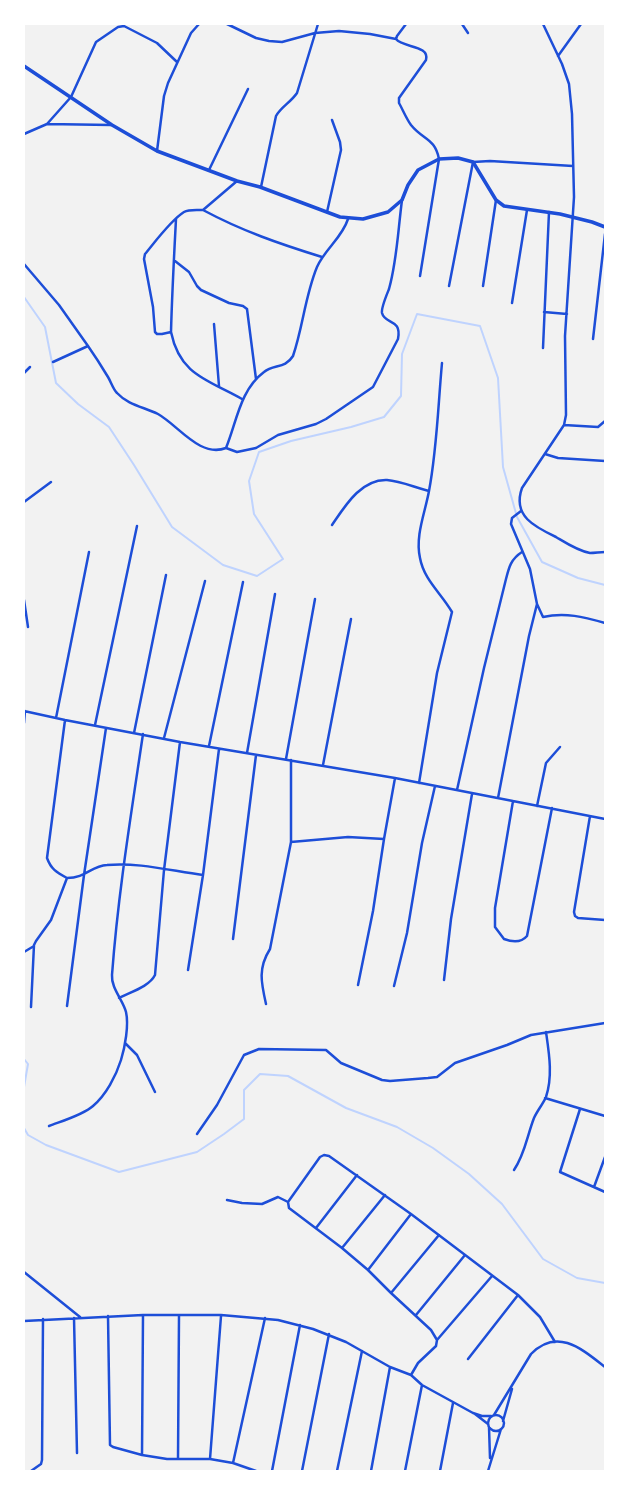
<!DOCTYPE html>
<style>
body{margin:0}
#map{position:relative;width:629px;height:1495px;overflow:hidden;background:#f2f2f2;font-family:Lato,sans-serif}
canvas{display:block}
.frame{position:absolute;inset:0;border:25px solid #fff;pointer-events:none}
</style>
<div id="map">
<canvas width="629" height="1495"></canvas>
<div class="frame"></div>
</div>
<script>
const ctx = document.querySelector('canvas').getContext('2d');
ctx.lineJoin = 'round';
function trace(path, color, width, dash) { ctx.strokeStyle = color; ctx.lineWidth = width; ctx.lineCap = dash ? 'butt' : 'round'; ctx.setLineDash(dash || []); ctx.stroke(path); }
trace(new Path2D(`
 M24 297 45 327 56 383 78 404 109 427 134 465 172 527 223 565 257 576 283 559 254 514 249 481 259 452 291 441 351 427 384 417 401 396 402 354 417 314 480 326 498 378 503 467 517 517 542 562 578 578 605 585
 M24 1059 28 1064 24 1087
 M24 1128 28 1135 46 1145 119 1172 197 1152 224 1134 244 1119V1090L260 1074 288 1076 346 1108 397 1127 433 1148 469 1174 502 1204 543 1259 577 1278 605 1283`), '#bfd3fe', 2);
trace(new Path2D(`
 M227 24 256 38 269 41 282 42 315 33 339 31 370 34 396 39
 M406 24 397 36 396 39C403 48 430 45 426 60L399 98V103C403 110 406 118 411 125 423 140 435 138 439 159L420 276
 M462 24 468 33
 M543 24 562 64 569 84 572 114 574 197 565 336 566 415 564 425 522 488C512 516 535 527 556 537 566 543 578 551 590 553 595 553 600 552 605 552
 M558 56 581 24
 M47 124 71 97 96 42 118 27 124 26 157 43 177 62
 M24 134 47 124 111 125
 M157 151 164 96 168 83 191 33 199 24
 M209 170 248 89
 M261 187 276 116C281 107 291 102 297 93L318 24
 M203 210C242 231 280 244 322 257
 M327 212 341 150 340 142 332 120
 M176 219C174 257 172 294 171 332 180 376 209 380 242 399
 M175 261 189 272 197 286 201 290 229 303 243 306 247 309 256 379
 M24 264 59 305 88 346
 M449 286 473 162 490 161 573 166
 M483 286 496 200
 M512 303 527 210
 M544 312 567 314
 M214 324 219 386
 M171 332 162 334H157L155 332 153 307 144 259 145 254C155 242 171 220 184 212 189 209 197 210 203 210L237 181
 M593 339 605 234
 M543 348 549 212
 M53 362 88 346C95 356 102 367 108 377 111 382 113 389 117 393 128 405 144 407 158 414 179 426 200 458 226 448 237 421 240 390 264 372 274 364 285 369 293 356 303 327 305 296 317 267 325 249 342 238 348 219
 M24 373 30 367
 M564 425 598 427 605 421
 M226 448 237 452 256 448 278 435 316 424 326 419 373 387 398 339C402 318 385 325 382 313 381 308 387 294 389 289 397 261 398 230 402 200
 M545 454 558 458 605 461
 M24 502 51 482
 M521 511 512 518 511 524 530 569 537 604 543 617C565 612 584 617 605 623
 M332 525C345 506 361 479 387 480 401 481 416 488 429 491
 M24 600 28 627
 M24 711 65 720 180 742 395 778 605 819
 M56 718 89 552
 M65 720 47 858C51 869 56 872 67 878
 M24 723 25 711
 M95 725 137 526
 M134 733 166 575
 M164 738 205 581
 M209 746 243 582
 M247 753 275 594
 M286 759 315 599
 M323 765 351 619
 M419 783 437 673 452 612C441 593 424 580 420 558 415 536 425 513 429 491 437 449 438 406 442 363
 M457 790 484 668 506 579C509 567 511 559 522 552
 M498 798 529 636 537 604
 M513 801 495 908V927L504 939C512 942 521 943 527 936L552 808
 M537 806 546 763 560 747
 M590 816 574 912 575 916 578 918 605 920
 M291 842 348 837 384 839
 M233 939 256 755
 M24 952 34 946
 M188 970 203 875 219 749
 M444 980 451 919 472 794
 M358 985 373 911 384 839 395 778
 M394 986 407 933 422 843 435 786
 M119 998C130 992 149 987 155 975L164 870 180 742
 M266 1004C261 982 258 968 270 949L291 842V760
 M67 1006 84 875 106 728
 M31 1007 34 945 36 941 51 920 67 878C86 878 91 866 107 865 138 862 172 871 203 875
 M125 1043 137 1055 155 1092
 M545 1098 605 1116
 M580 1109 560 1172 605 1192
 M49 1126C62 1121 83 1115 93 1106 106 1095 116 1076 121 1060 125 1047 129 1025 126 1012 123 1000 111 988 112 975 118 894 131 815 143 734
 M197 1134 217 1105 244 1055 259 1049 326 1050 341 1063 382 1080 390 1081 428 1078 437 1077 455 1063 507 1045 531 1035 605 1023
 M514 1170C525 1154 527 1136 534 1118 537 1111 543 1104 546 1097 553 1076 549 1053 546 1032
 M594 1187 605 1157
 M227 1200 242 1203 262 1204 278 1197 288 1202 289 1208 342 1248 368 1270 391 1293 431 1330 437 1340 436 1346 418 1363 411 1375
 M288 1202 320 1157 324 1155 329 1156 411 1214 518 1295 540 1317 555 1342
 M316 1228 357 1175
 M342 1248 385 1195
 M368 1270 411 1214
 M24 1272 80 1317
 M391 1293 439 1235
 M416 1315 465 1255
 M108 1316 110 1445 113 1447 142 1455 167 1459H210L233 1463 256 1471
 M74 1318 77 1453
 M24 1321 143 1315H221L278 1320 313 1329 346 1342 390 1367 411 1375 422 1385 453 1402 473 1413 482 1416H491
 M437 1340 492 1276
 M468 1359 518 1295
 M475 1414 488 1424
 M494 1415 531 1354C557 1327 582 1349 605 1367
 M488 1423a8 8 0 1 1 16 0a8 8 0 1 1-16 0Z
 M503 1421 512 1389
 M489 1427 490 1458
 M142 1455 143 1315
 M178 1459 179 1316
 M210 1459 221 1316
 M233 1463 265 1318
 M31 1471 41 1464 42 1460 43 1319
 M272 1471 300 1325
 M302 1471 329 1334
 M337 1471 362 1351
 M371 1471 390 1367
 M405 1471 422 1385
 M440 1471 453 1403
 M488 1471 501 1429`), '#1d4ed8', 2.5);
trace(new Path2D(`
 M24 66 112 125 157 151 237 181 260 187 340 217 363 219 388 212 402 200 408 185 418 170 439 159 458 158 473 162 496 200 504 206 560 214 592 222 605 227`), '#1d4ed8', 3.5);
</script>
